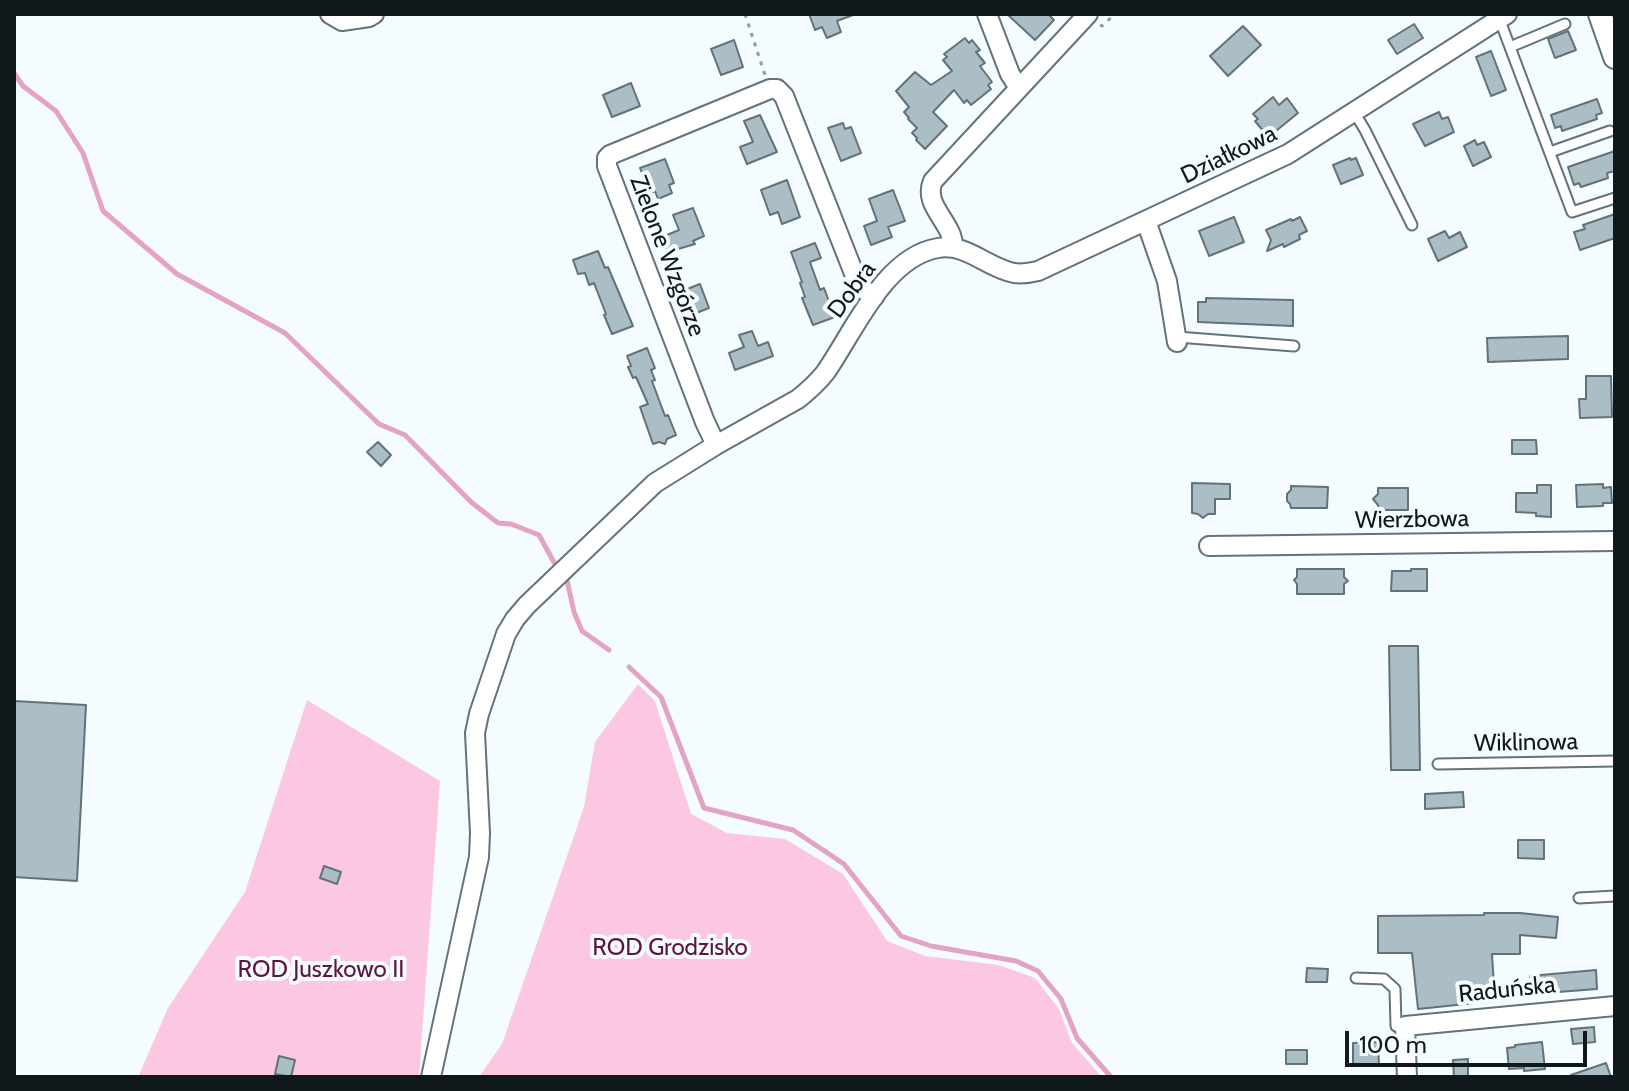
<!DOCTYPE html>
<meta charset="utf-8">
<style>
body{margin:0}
#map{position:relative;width:1629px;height:1091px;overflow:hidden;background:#f4fcff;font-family:Cabin,sans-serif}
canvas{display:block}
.frame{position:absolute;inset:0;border:16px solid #11181b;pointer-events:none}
.scale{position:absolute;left:1345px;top:1031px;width:242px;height:36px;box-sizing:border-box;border:4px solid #11181b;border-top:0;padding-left:10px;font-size:24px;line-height:28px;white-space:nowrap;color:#11181b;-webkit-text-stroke:6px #f4fcff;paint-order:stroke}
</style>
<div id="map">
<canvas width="1629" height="1091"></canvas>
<div class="frame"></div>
<div class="scale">100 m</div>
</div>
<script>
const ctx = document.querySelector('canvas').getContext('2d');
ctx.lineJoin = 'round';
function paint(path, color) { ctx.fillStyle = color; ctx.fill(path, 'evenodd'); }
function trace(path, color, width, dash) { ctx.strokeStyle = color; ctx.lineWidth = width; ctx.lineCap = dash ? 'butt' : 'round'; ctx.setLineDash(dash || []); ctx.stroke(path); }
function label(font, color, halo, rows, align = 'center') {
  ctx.font = font + ' Cabin,sans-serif'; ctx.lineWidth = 8; ctx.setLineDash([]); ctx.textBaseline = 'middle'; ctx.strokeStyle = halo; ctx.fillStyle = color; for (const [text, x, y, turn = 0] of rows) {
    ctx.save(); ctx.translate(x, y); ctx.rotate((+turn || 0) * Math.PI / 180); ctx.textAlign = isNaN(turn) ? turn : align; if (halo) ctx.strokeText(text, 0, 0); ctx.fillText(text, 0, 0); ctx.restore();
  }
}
paint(new Path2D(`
 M638 684 655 701 691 814 727 833 785 839 843 874 887 941 925 956 999 965 1035 978 1059 1009 1072 1043 1102 1077H479L502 1044 584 807 595 742Z
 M307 700 440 781 419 1077H138L168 1008 245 892Z`), '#fbc7e1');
trace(new Path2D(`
 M14 73 23 86 56 111 83 153 103 211 177 274 285 333 379 424 405 435 471 502 498 523 511 524 539 535 556 566
 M567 580 574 612 582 631 609 650
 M629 667 661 697 704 808 793 830 844 864 901 936 931 946 1016 961 1038 971 1061 999 1077 1038 1111 1077`), '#e3a3c4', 5);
const building = new Path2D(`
 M809 14H853V15L837 21 841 32 827 38 822 27 815 30Z
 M1007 14H1048L1054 20 1035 40Z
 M1414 24 1423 38 1397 54 1388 40Z
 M1243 26 1261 45 1228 76 1210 56Z
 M1568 31 1576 50 1555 58 1548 39Z
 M965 38 969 43 972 40 980 50 976 52 985 63 980 66 992 82 988 85 991 89 971 105 967 100 964 103 954 90 933 112 947 126 925 149 916 140 917 138 912 133 917 128 908 119 909 118 904 112 909 107 896 91 915 72 931 85 952 71 943 60 947 57 944 54Z
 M734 40 743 67 721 75 711 49Z
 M1491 51 1506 90 1491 96 1476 57Z
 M631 83 640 106 612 117 603 95Z
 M1273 97 1279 105 1287 98 1298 113 1271 135 1267 130 1264 132 1255 121 1258 119 1253 114Z
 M1597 99 1602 113 1596 115 1597 119 1562 131 1561 126 1555 128 1551 115Z
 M1439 112 1442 119 1448 117 1454 132 1425 146 1413 124Z
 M760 115 777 152 747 164 740 147 753 142 744 121Z
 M843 123 845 129 851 127 861 153 841 161 828 128Z
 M1475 140 1477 145 1484 142 1491 157 1473 166 1464 146Z
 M1615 151V171L1607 173 1608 178 1581 187 1579 183 1574 185 1568 167Z
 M1350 158 1351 160 1356 158 1363 175 1341 184 1333 165Z
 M665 159 674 183 669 185 672 193 658 199 655 191 650 193 640 168Z
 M787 180 800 217 782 224 778 212 770 215 761 190Z
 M893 190 905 221 888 227 892 237 871 245 864 226 877 221 869 199Z
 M693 208 704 236 693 241 695 244 668 252 662 237 679 230 673 215Z
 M1615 214V238L1580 250 1574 232 1585 229 1583 225Z
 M1234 217 1244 242 1209 256 1199 231Z
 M1300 217 1307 231 1299 235 1300 239 1284 247 1283 244 1267 251 1271 240 1266 230 1291 219 1292 221Z
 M1445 231 1449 238 1460 232 1467 247 1438 261 1428 239Z
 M815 243 821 258 810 262 820 290 824 288 835 317 813 325 802 298 805 297 800 283 802 282 791 252Z
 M598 251 605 268 608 267 633 326 612 334 604 315 606 314 594 283 589 285 585 273 578 274 573 260Z
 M700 284 709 308 691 315 682 291Z
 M1206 298 1293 300V326L1198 322V302H1206Z
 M752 331 758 346 768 342 773 356 735 370 729 353 744 347 739 335Z
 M1568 336V359L1488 362 1487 338Z
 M647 348 655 368 651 370 655 380 652 381 665 416 668 415 676 435 667 439 665 444 659 442 653 444 640 407 648 404 636 377 633 378 628 367 631 366 627 356Z
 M1586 376H1611L1612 417 1580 418 1579 399H1586Z
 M1512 440H1536L1537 454H1512Z
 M378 442 391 455 381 466 367 452Z
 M1192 483 1230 484V499H1215V514H1208L1203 518 1198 514 1192 513Z
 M1603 484V488L1611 487 1612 503H1603V506L1577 507 1576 485Z
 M1537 485H1551V517L1536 516V513L1516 512V493H1537Z
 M1291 486 1328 487 1327 508H1291L1290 504 1287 501V494L1291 490Z
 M1378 488H1408V510H1378V505L1373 499 1378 494Z
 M1297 569H1344V577L1348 581 1344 584V594H1297V584L1294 580 1297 577Z
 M1411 569H1427V591H1391L1392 571H1411Z
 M1389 646H1418L1420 770H1391Z
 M14 701 86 705 77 881 14 877Z
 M1463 792 1464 807 1425 809V794Z
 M1518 840H1544V859L1518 858Z
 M324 866 341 872 337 884 320 878Z
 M1484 913H1520L1558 917 1556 938 1520 935V954H1492L1495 1001 1418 1009 1412 953H1378V916L1484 915Z
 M1307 968 1328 969 1327 982H1306Z
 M1596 970 1597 989 1558 992 1532 996 1530 976Z
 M1594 1027 1595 1042 1573 1044 1571 1029Z
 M1378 1042 1379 1066H1353V1043Z
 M1542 1042 1545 1069 1524 1071V1068L1509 1069 1507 1048 1515 1047V1045Z
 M1286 1050H1307V1064H1286Z
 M279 1056 295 1060 291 1077 275 1074Z
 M1468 1059V1077H1454L1453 1060Z
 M1606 1063 1611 1077H1572L1571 1075Z`);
paint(building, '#abbec5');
trace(building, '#617279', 2);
const service = new Path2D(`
 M1499 18 1572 212 1615 198
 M1510 47 1565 24
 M1354 112 1365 130 1412 225
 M1550 152 1610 131
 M1177 337 1294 346
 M1438 764 1615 761
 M1579 898 1615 896
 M1356 978 1384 979 1395 989 1396 1026H1405`);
const minor = new Path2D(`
 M330 14 342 21 369 17 374 14
 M987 14 1010 74 1019 88
 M1146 221 1167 281 1177 342
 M953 247C954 223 922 206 933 181L1088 14
 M716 445 705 422 607 166V158L610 155 770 89H777L784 96 857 281 862 288 874 297
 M1209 546 1615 541
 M431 1077 479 857 480 833 475 733 479 714 506 634 515 619 527 605 655 483 716 445 798 399C808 391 817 383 825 373 854 332 884 257 938 248 967 243 987 268 1014 273 1022 274 1030 273 1038 271L1288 154 1507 14
 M1407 1077 1405 1026 1615 1006`);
const tertiary = new Path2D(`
 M1600 14 1615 57`);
trace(service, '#62737a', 13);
trace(minor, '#62737a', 22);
trace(tertiary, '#62737a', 26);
trace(new Path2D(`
 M745 14 765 75
 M1100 25 1102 26 1115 14`), '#949b9e', 3, [4, 6]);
trace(service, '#fff', 9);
trace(minor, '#fff', 18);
trace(tertiary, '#fff', 22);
label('24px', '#11181b', '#f4fcff', [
 ["Działkowa",1229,155,-26],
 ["Zielone Wzgórze",667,256,69],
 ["Dobra",852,290,-54],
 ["Wierzbowa",1412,520,-1],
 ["Wiklinowa",1526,743,-1],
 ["Raduńska",1507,990,-6]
]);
label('24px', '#5e1442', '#f4fcff', [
 ["ROD Grodzisko",670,948],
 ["ROD Juszkowo II",321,970]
]);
</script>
